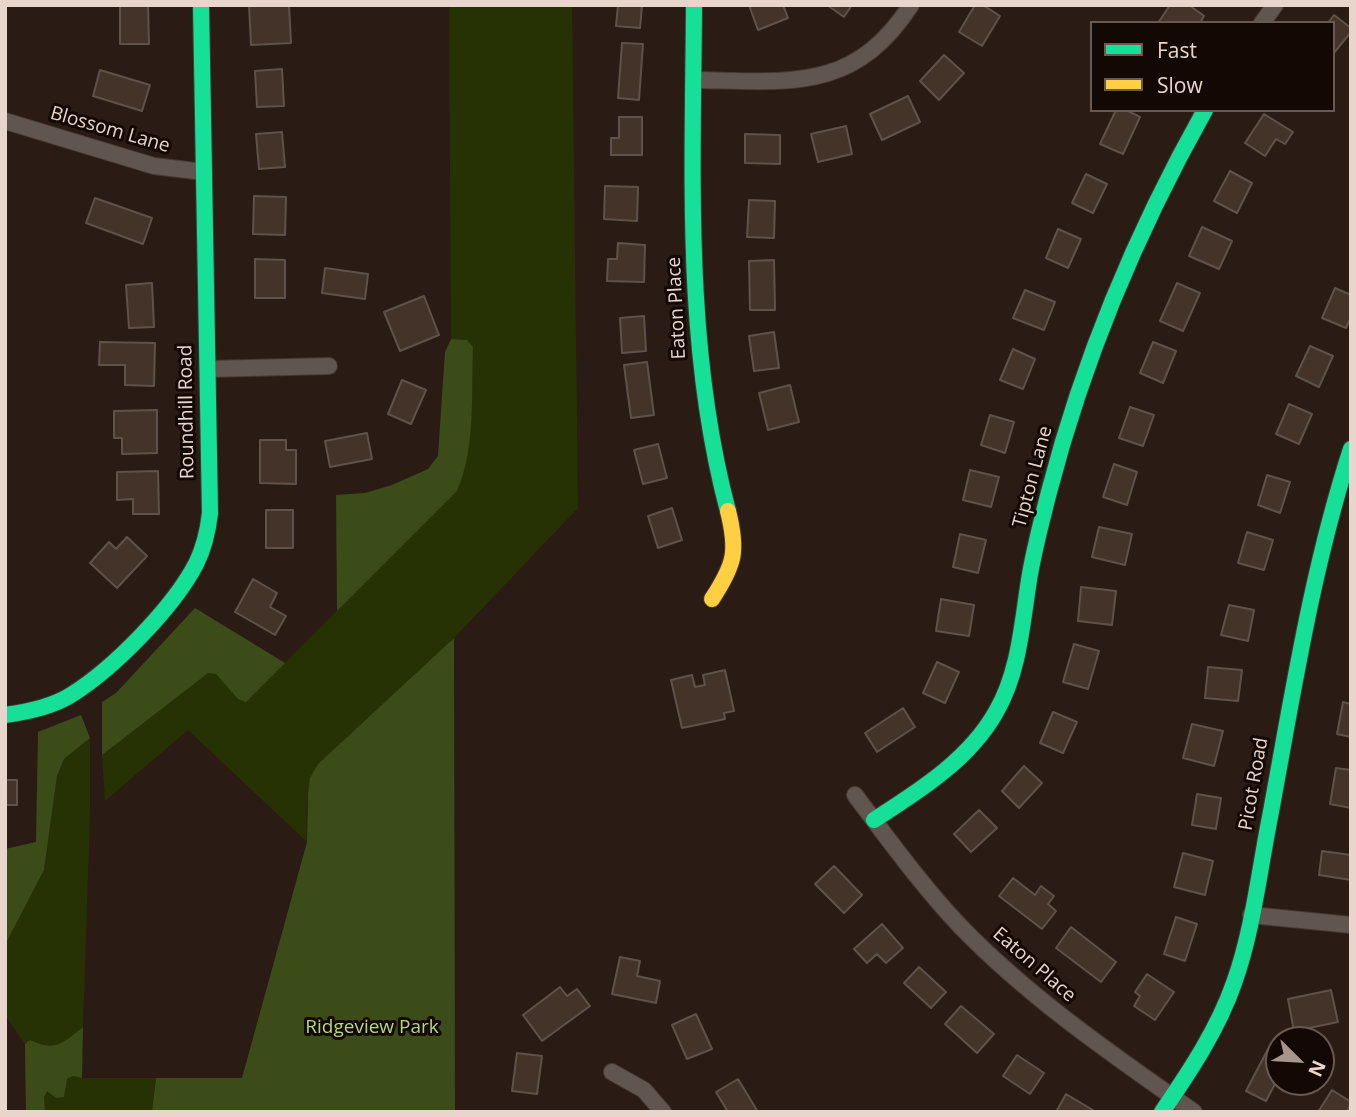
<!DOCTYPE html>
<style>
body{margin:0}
#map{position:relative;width:1356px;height:1117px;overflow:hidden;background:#2a1c14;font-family:"Open Sans",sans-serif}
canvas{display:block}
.frame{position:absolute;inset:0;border:7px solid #e8d6cc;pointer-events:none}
.legend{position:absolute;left:1090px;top:21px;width:245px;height:91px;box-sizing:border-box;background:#130803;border:2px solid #685a53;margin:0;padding:9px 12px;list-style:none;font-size:21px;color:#e8d6cc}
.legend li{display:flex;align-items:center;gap:14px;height:35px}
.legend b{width:35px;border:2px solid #685a53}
.north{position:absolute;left:1265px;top:1026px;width:70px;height:70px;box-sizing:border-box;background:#130803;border:2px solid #685a53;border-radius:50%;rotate:114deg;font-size:19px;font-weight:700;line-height:28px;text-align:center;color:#e8d6cc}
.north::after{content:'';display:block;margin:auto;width:24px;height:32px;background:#a6958c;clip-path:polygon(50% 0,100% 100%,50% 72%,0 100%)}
</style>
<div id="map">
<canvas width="1356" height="1117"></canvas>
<div class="frame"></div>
<ul class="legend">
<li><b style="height:9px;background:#16e098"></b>Fast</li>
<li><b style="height:9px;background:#ffcf43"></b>Slow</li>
</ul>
<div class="north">N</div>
</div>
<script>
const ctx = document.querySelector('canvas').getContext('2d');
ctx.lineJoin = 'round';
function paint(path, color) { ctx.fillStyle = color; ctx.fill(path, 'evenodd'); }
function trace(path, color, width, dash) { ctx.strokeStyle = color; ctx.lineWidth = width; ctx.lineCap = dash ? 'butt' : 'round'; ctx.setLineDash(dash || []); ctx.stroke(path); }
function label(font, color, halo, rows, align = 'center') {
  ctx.font = font + ' "Open Sans",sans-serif'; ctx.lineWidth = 6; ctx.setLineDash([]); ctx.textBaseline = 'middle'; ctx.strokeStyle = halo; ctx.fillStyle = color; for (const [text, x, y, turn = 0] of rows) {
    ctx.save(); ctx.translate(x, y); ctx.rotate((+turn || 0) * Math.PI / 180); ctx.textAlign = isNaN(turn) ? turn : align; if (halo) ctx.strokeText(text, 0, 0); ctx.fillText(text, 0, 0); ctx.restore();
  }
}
paint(new Path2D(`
 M449 5H572L578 508 454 638 318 764C304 788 307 814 307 842L188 730 105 801 102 755 208 672 216 673 238 699 247 701 457 491 467 340 451 339Z
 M90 738V814L83 1027C62 1043 57 1052 30 1040L64 1096 67 1079 73 1076 82 1078H156L152 1112H26L25 1044 5 1015V945L44 870 57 776 64 759Z`), '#263203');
paint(new Path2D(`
 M451 339 467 340 473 347C471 394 476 447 457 491L337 611 336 495 365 493 392 485 428 469 438 456 445 352Z
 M195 608 285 663 246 702 238 699 216 674 208 673 102 755V702L116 693Z
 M454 638 455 1112H152L156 1078H242L307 842 308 794 310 778 318 764Z
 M81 715 90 738 64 759 57 776 44 870 5 945V849L36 842 38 732Z
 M83 1027 82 1078 73 1076 67 1079 64 1097 56 1098 47 1091 44 1097 45 1112H26L25 1044 30 1040C57 1052 62 1043 83 1027Z`), '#3c4c18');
const building = new Path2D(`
 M148 5 149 44H120V6Z
 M249 5H289L291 43 251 45Z
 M618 5H642L640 28 616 26Z
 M749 5H783L788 18 758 30Z
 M827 5H852L844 17Z
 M975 5H983L1000 16 982 46 959 32Z
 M1170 5H1189L1204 16 1200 23H1158Z
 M1334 15 1351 28V32L1333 54V23H1328Z
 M622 43 643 44 639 100 618 98Z
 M944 55 964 73 939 100 920 81Z
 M282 69 284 106 257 107 255 71Z
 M100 70 150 85 142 111 93 96Z
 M908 96 920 122 882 140 870 114Z
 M1116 110H1126L1140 117 1123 154 1100 144Z
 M1264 114 1293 132 1285 144 1276 139 1265 156 1245 143Z
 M619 117H642V155H611V138H619Z
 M846 126 852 154 818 162 811 134Z
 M282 132 285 167 259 169 256 134Z
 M745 134 780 135V164L745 163Z
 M1230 171 1252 183 1237 213 1214 201Z
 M1086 174 1107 184 1093 213 1072 203Z
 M605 186 638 187 637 221 604 219Z
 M254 196 286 197 285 235 253 234Z
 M95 198 152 218 143 244 86 223Z
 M749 200 775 201 774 238 747 237Z
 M1202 227 1232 241 1219 269 1189 256Z
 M1058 229 1081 239 1068 268 1046 258Z
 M618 243 645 245 644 282 607 281 608 259H617Z
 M255 259 285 260V298H255Z
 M774 260 775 310H750L749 261Z
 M325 268 368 274 365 299 322 293Z
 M152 283 154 327 129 328 126 285Z
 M1177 283 1200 293 1183 331 1160 321Z
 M1335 288 1351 295V317L1346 328 1322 318Z
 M1025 290 1055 302 1044 330 1013 318Z
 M424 296 439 335 400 351 384 312Z
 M644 316 646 351 622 353 620 318Z
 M774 332 779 368 754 371 749 336Z
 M100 342 155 343 154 386 125 385V365H99Z
 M1153 342 1176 351 1163 383 1140 373Z
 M1310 346 1333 356 1319 387 1296 376Z
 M1013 349 1035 359 1023 389 1000 380Z
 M647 362 654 415 631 418 624 365Z
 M402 380 426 390 411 424 388 414Z
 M790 385 799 422 768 430 759 393Z
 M1289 404 1312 414 1299 444 1276 434Z
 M1130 407 1154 415 1143 446 1119 438Z
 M157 410V453L122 454V438H114V411Z
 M990 415 1014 422 1005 453 981 445Z
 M367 433 372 459 330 467 325 441Z
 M260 440H286V450H296V484L260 483Z
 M658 444 667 478 643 484 634 450Z
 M1114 464 1137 472 1127 505 1103 497Z
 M970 470 999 477 991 507 963 500Z
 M158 471 159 514H133V499L117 500V472Z
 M1267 475 1290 482 1280 513 1258 505Z
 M672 508 682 540 658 548 648 516Z
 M266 510H293V548H266Z
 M1099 527 1132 534 1125 565 1092 557Z
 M1247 532 1273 540 1264 570 1238 563Z
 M960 534 986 540 978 573 953 567Z
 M127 537 147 556 117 588 90 563 109 542 116 549Z
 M253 579 277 593 270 607 286 616 275 635 235 612Z
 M1081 587 1116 591 1112 625 1078 621Z
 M941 599 974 605 969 636 936 631Z
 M1229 605 1254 610 1248 641 1221 635Z
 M1074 644 1099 651 1088 689 1063 682Z
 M937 662 959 672 945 703 923 693Z
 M1208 667 1242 670 1238 701 1205 698Z
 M725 670 734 711 724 713 725 719 682 728 671 680 692 675 695 687 705 685 703 675Z
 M1343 702 1351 704V737L1337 734Z
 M903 708 915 727 877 752 865 733Z
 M1053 712 1077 722 1063 753 1040 743Z
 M1192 724 1223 731 1214 766 1183 758Z
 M1024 766 1042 783 1019 808 1002 791Z
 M1336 768 1351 770V808L1330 804Z
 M5 780H17V805H5Z
 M1197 794 1221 798 1216 829 1192 825Z
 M979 810 997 828 971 852 954 834Z
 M1322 851 1351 855V880L1319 875Z
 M1183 853 1213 861 1205 895 1174 887Z
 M834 866 862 895 844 913 815 884Z
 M1013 878 1035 895 1041 886 1054 896 1048 904 1056 911 1042 929 999 896Z
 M1176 917 1197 924 1185 961 1164 954Z
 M882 924 903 948 886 963 877 954 867 963 854 949Z
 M1071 927 1116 962 1101 982 1056 948Z
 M620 957 640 961 637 976 660 981 656 1003 612 994Z
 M919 967 946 992 931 1008 904 983Z
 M1147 974 1174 992 1155 1020 1134 1006 1140 996 1135 992Z
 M560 987 567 996 577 989 590 1006 542 1041 523 1015Z
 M1331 990 1338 1022 1294 1031 1288 999Z
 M961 1006 994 1034 977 1053 945 1024Z
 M696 1014 712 1049 687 1059 672 1025Z
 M1268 1049 1279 1054V1076L1266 1101 1246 1091Z
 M517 1053 542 1056 537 1094 512 1091Z
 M1017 1055 1044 1073 1030 1094 1003 1076Z
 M738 1079 758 1112H728L716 1092Z
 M1332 1090 1351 1102 1347 1112H1318Z
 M1066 1094 1096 1112H1056Z`);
paint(building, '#433329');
trace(building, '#5e524a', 2);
const street = new Path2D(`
 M1262 23 1275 5
 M694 80C788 81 853 94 911 5
 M5 121 154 166 204 172
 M208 369 329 366
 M855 795C889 840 922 886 961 927 1031 999 1113 1055 1194 1112
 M1251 915 1351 925
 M612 1072 644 1090 663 1112`);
const fast = new Path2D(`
 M694 5C693 174 684 346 728 511
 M5 715C27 712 52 707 71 695 113 669 173 608 196 564 204 548 208 531 210 513L201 5
 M874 820C919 791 969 760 996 712 1020 671 1022 621 1030 574 1035 546 1042 519 1049 492 1084 357 1137 231 1205 110
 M1162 1112C1190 1071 1218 1029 1234 983 1253 930 1259 872 1270 817 1293 693 1312 569 1351 449`);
const slow = new Path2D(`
 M712 599C735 564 738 551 728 511`);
trace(street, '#463933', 18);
trace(fast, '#463933', 18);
trace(slow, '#463933', 18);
trace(street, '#60554f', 16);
trace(fast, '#16e098', 16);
trace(slow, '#ffcf43', 16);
label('19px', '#e8d6cc', '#130803', [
 ["Blossom Lane",110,130,16],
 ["Eaton Place",677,308,-93],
 ["Roundhill Road",187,412,-91],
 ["Tipton Lane",1033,477,-75],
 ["Picot Road",1254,784,-80],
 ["Eaton Place",1034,965,41]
]);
label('19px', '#b6d681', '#130803', [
 ["Ridgeview Park",372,1028]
]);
</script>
